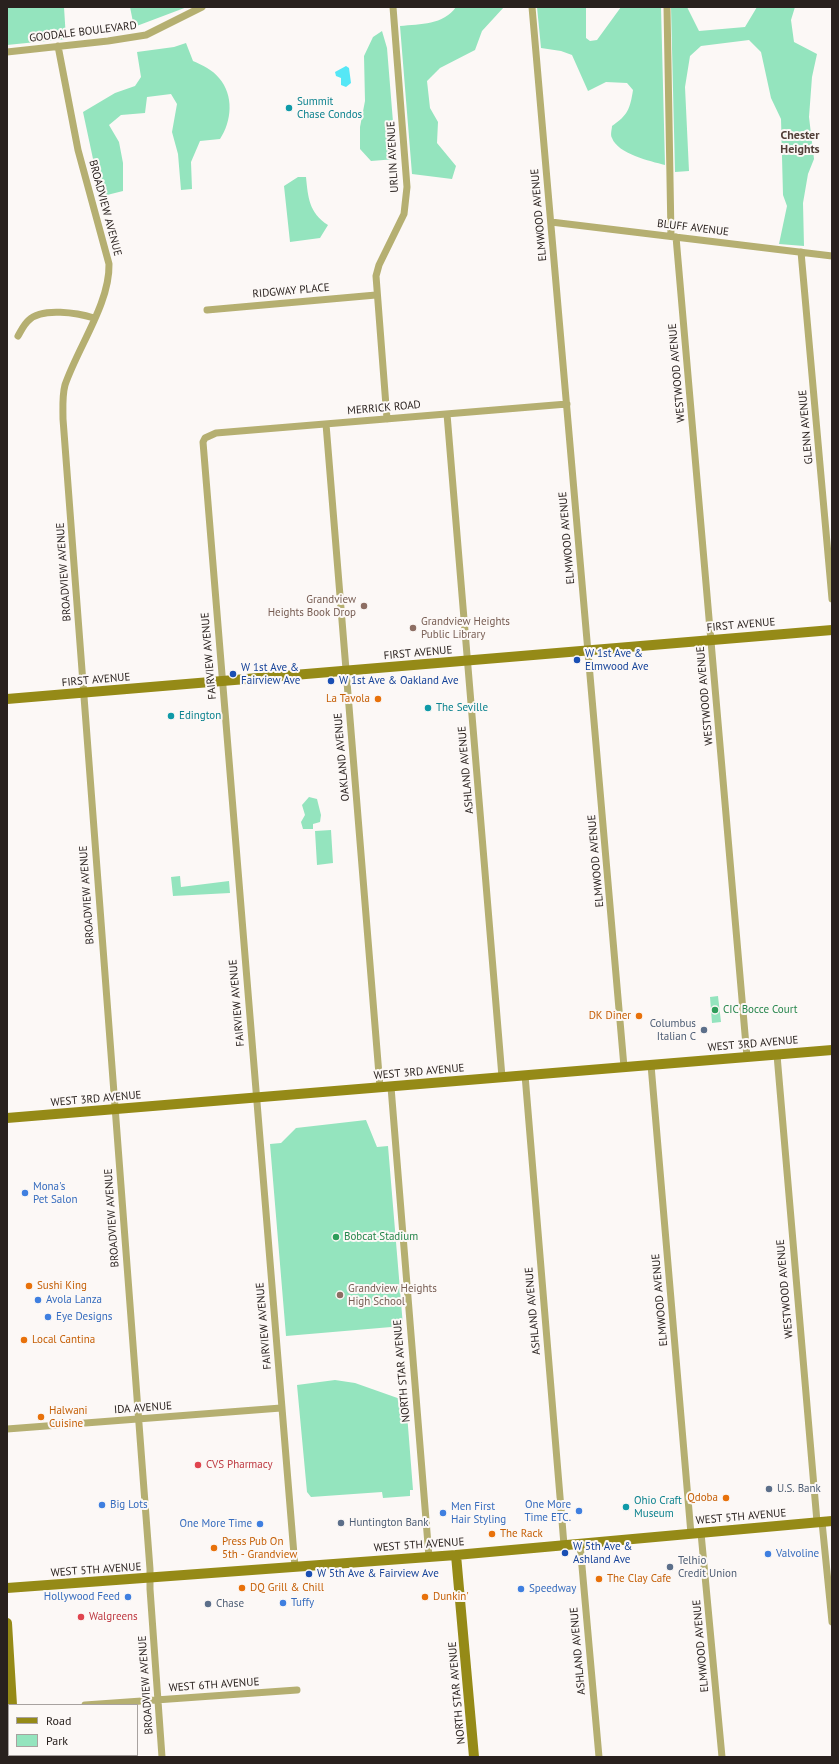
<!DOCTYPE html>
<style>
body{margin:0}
#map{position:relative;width:839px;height:1764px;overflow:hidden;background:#fcf8f6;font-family:"PT Sans",sans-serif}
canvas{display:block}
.frame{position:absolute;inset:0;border:8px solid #29211e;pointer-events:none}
.legend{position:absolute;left:8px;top:1704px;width:130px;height:52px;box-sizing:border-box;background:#fcf8f6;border:1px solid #a8a2a0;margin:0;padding:5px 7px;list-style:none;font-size:12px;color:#29211e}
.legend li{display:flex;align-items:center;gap:8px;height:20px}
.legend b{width:20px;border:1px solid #a8a2a0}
</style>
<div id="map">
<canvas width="839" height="1764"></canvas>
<div class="frame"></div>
<ul class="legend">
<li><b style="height:5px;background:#958a17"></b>Road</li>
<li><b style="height:11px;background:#94e4be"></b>Park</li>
</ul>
</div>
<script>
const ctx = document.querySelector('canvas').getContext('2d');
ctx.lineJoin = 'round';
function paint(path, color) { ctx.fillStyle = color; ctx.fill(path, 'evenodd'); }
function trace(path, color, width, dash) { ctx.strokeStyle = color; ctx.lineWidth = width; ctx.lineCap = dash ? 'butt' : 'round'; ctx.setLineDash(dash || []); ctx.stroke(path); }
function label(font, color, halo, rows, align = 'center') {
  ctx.font = font + ' "PT Sans",sans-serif'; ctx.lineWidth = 4; ctx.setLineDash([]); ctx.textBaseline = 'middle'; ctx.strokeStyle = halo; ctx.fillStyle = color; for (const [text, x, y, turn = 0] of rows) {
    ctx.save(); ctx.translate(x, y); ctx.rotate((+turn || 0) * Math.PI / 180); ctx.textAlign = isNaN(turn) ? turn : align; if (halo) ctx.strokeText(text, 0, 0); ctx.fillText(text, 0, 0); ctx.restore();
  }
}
paint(new Path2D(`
 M7 7H64L66 39 7 45Z
 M130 7H187L134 27Z
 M456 7H504L482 31 475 50 440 68 427 81 430 108 438 122 437 143 456 166 452 179 412 174 400 26C421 24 443 25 456 7Z
 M537 7H586V38L590 41 597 40 621 7H661L665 165C650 161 618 154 612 138 610 135 612 129 612 126 628 115 630 109 633 90L627 83 606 82 588 91 572 55 561 51 541 48Z
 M671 7H687L699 31 745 27 757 7H795L791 20 794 42 817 54 812 77 809 117 814 159 808 174 803 203 804 246 779 244 787 206 783 195 781 119 771 98 761 52 749 40 701 46 690 56 685 87 689 171 675 172Z
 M382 31 387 48 396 159 371 161 360 149V127L365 101 364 56 373 37Z
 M186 43 193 61C202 65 213 70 219 78 234 95 232 121 220 139L200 141 191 162 192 189 181 190 178 154 172 132 177 104 171 94 147 97 145 113 121 115 109 125 119 142 123 163V191L103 196 96 173 83 112 115 93 135 86 141 77 137 52 174 47Z
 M298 177H306C308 197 309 213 328 225L320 238 290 242 284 186Z
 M309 797 317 799 321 815 320 822 313 824V829H303L301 822 305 815 302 805Z
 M331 830 333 863 317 865 315 831Z
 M180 876 181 887 229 881 230 893 173 896 171 877Z
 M718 996 721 1022 712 1023 710 997Z
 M366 1120 377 1147 388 1146 403 1326 286 1336 270 1144 281 1143 296 1128Z
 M335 1380 355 1383 406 1401 413 1490H410V1496L383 1498 382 1492 311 1497 307 1492 297 1385Z`), '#94e4be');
paint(new Path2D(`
 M346 66 349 68 351 83 346 87 341 85V78L336 76 335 72Z`), '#55e7f6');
trace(new Path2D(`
 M532 7 624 1067
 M667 7 671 236
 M58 46 78 150 109 264C110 303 78 347 65 385 62 396 63 408 63 419L150 1569V1589L162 1757
 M7 52 108 41 146 35 202 7
 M551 222 832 256
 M676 237 747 1057
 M801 252 832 599
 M207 310 376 295
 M18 336C21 331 24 324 29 320 42 307 78 313 94 318
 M447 414 502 1077
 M387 419 376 276 379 265 404 214 407 187 393 7
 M326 424 380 1087
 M777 1055 817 1522
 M651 1065 691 1534
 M525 1075 564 1545
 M391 1087 429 1557
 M7 1429 281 1408
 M822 1522 832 1622
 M701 1533 722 1757
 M580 1544 599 1757
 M295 1567 203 442 205 438 216 433 567 404
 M85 1705 297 1690
 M7 1711H9`), '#b5af71', 7);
trace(new Path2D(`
 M7 699 832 630
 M7 1118 832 1050
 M456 1555 474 1757
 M7 1588 456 1555 832 1521
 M7 1623 12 1705
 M16 1755V1757`), '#958a17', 10);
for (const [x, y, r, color] of [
 [289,108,4,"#0f9aa8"],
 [364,606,4,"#8d6e63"],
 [413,628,4,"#8d6e63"],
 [577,660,4,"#1a4fb4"],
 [233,674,4,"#1a4fb4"],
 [331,681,4,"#1a4fb4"],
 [378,699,4,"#e8710a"],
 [428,708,4,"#0f9aa8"],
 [171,716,4,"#0f9aa8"],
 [715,1010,4,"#2e9e5b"],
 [639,1016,4,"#e8710a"],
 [704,1030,4,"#5c6f8a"],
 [25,1193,4,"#3f7fe0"],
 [336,1237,4,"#2e9e5b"],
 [29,1286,4,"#e8710a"],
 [340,1295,4,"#8d6e63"],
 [38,1300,4,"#3f7fe0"],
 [48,1317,4,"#3f7fe0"],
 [24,1340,4,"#e8710a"],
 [41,1417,4,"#e8710a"],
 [198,1465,4,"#e0444e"],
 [769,1489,4,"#5c6f8a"],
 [726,1498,4,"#e8710a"],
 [102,1505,4,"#3f7fe0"],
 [626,1507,4,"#0f9aa8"],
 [579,1511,4,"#3f7fe0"],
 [443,1513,4,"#3f7fe0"],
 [341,1523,4,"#5c6f8a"],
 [260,1524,4,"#3f7fe0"],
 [492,1534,4,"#e8710a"],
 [214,1548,4,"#e8710a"],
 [565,1553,4,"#1a4fb4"],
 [768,1554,4,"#3f7fe0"],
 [670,1567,4,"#5c6f8a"],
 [309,1574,4,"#1a4fb4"],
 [599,1579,4,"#e8710a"],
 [242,1588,4,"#e8710a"],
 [521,1589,4,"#3f7fe0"],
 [128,1597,4,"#3f7fe0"],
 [425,1597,4,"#e8710a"],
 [283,1603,4,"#3f7fe0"],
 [208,1604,4,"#5c6f8a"],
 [81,1617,4,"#e0444e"]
]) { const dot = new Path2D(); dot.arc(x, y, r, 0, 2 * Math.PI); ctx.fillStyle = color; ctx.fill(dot); trace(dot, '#fcf8f6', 1.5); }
label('11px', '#29211e', '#fcf8f6', [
 ["GOODALE BOULEVARD",83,32,-7],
 ["URLIN AVENUE",393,157,-93],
 ["BROADVIEW AVENUE",105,208,75],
 ["ELMWOOD AVENUE",539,215,-95],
 ["BLUFF AVENUE",693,228,7],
 ["RIDGWAY PLACE",291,291,-5],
 ["WESTWOOD AVENUE",677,373,-95],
 ["MERRICK ROAD",384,408,-5],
 ["GLENN AVENUE",806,427,-95],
 ["ELMWOOD AVENUE",567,538,-95],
 ["BROADVIEW AVENUE",64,572,-94],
 ["FIRST AVENUE",741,625,-5],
 ["FIRST AVENUE",418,653,-5],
 ["FAIRVIEW AVENUE",209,656,-95],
 ["FIRST AVENUE",96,680,-5],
 ["WESTWOOD AVENUE",705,696,-95],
 ["OAKLAND AVENUE",342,757,-95],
 ["ASHLAND AVENUE",466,770,-95],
 ["ELMWOOD AVENUE",596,861,-95],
 ["BROADVIEW AVENUE",87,895,-94],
 ["FAIRVIEW AVENUE",237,1003,-95],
 ["WEST 3RD AVENUE",753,1044,-5],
 ["WEST 3RD AVENUE",419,1072,-5],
 ["WEST 3RD AVENUE",96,1099,-5],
 ["BROADVIEW AVENUE",112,1218,-94],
 ["WESTWOOD AVENUE",785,1289,-95],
 ["ELMWOOD AVENUE",660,1300,-95],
 ["ASHLAND AVENUE",533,1311,-95],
 ["FAIRVIEW AVENUE",264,1326,-95],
 ["NORTH STAR AVENUE",402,1371,-95],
 ["IDA AVENUE",143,1408,-4],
 ["WEST 5TH AVENUE",741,1517,-5],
 ["WEST 5TH AVENUE",419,1545,-4],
 ["WEST 5TH AVENUE",96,1570,-4],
 ["ELMWOOD AVENUE",701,1646,-95],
 ["ASHLAND AVENUE",578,1651,-95],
 ["BROADVIEW AVENUE",146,1685,-94],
 ["WEST 6TH AVENUE",214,1685,-4],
 ["NORTH STAR AVENUE",457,1693,-95]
]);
label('11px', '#0d838f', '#fcf8f6', [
 ["Summit",297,102],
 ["Chase Condos",297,115],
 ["The Seville",436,708],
 ["Edington",179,716],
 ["Ohio Craft",634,1501],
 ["Museum",634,1514]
], 'left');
label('11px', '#785e54', '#fcf8f6', [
 ["Grandview",356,600,"right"],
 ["Heights Book Drop",356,613,"right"],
 ["Grandview Heights",421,622],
 ["Public Library",421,635],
 ["Grandview Heights",348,1289],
 ["High School",348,1302]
], 'left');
label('11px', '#164399', '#fcf8f6', [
 ["W 1st Ave &",585,654],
 ["Elmwood Ave",585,667],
 ["W 1st Ave &",241,668],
 ["Fairview Ave",241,681],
 ["W 1st Ave & Oakland Ave",339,681],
 ["W 5th Ave &",573,1547],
 ["Ashland Ave",573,1560],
 ["W 5th Ave & Fairview Ave",317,1574]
], 'left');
label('11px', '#c56008', '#fcf8f6', [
 ["La Tavola",370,699,"right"],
 ["DK Diner",631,1016,"right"],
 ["Sushi King",37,1286],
 ["Local Cantina",32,1340],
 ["Halwani",49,1411],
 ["Cuisine",49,1424],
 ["Qdoba",718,1498,"right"],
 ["The Rack",500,1534],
 ["Press Pub On",222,1542],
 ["5th - Grandview",222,1555],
 ["The Clay Cafe",607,1579],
 ["DQ Grill & Chill",250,1588],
 ["Dunkin'",433,1597]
], 'left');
label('11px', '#27864d', '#fcf8f6', [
 ["CIC Bocce Court",723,1010],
 ["Bobcat Stadium",344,1237]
], 'left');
label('11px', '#4e5e75', '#fcf8f6', [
 ["Columbus",696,1024,"right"],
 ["Italian C",696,1037,"right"],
 ["U.S. Bank",777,1489],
 ["Huntington Bank",349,1523],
 ["Telhio",678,1561],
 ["Credit Union",678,1574],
 ["Chase",216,1604]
], 'left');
label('11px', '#366cbe', '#fcf8f6', [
 ["Mona's",33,1187],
 ["Pet Salon",33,1200],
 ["Avola Lanza",46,1300],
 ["Eye Designs",56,1317],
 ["Big Lots",110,1505],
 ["One More",571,1505,"right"],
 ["Time ETC.",571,1518,"right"],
 ["Men First",451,1507],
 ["Hair Styling",451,1520],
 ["One More Time",252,1524,"right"],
 ["Valvoline",776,1554],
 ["Speedway",529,1589],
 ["Hollywood Feed",120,1597,"right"],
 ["Tuffy",291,1603]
], 'left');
label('11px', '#be3a42', '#fcf8f6', [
 ["CVS Pharmacy",206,1465],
 ["Walgreens",89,1617]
], 'left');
label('bold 12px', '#524039', '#fcf8f6', [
 ["Chester",800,136],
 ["Heights",800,150]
]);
</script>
